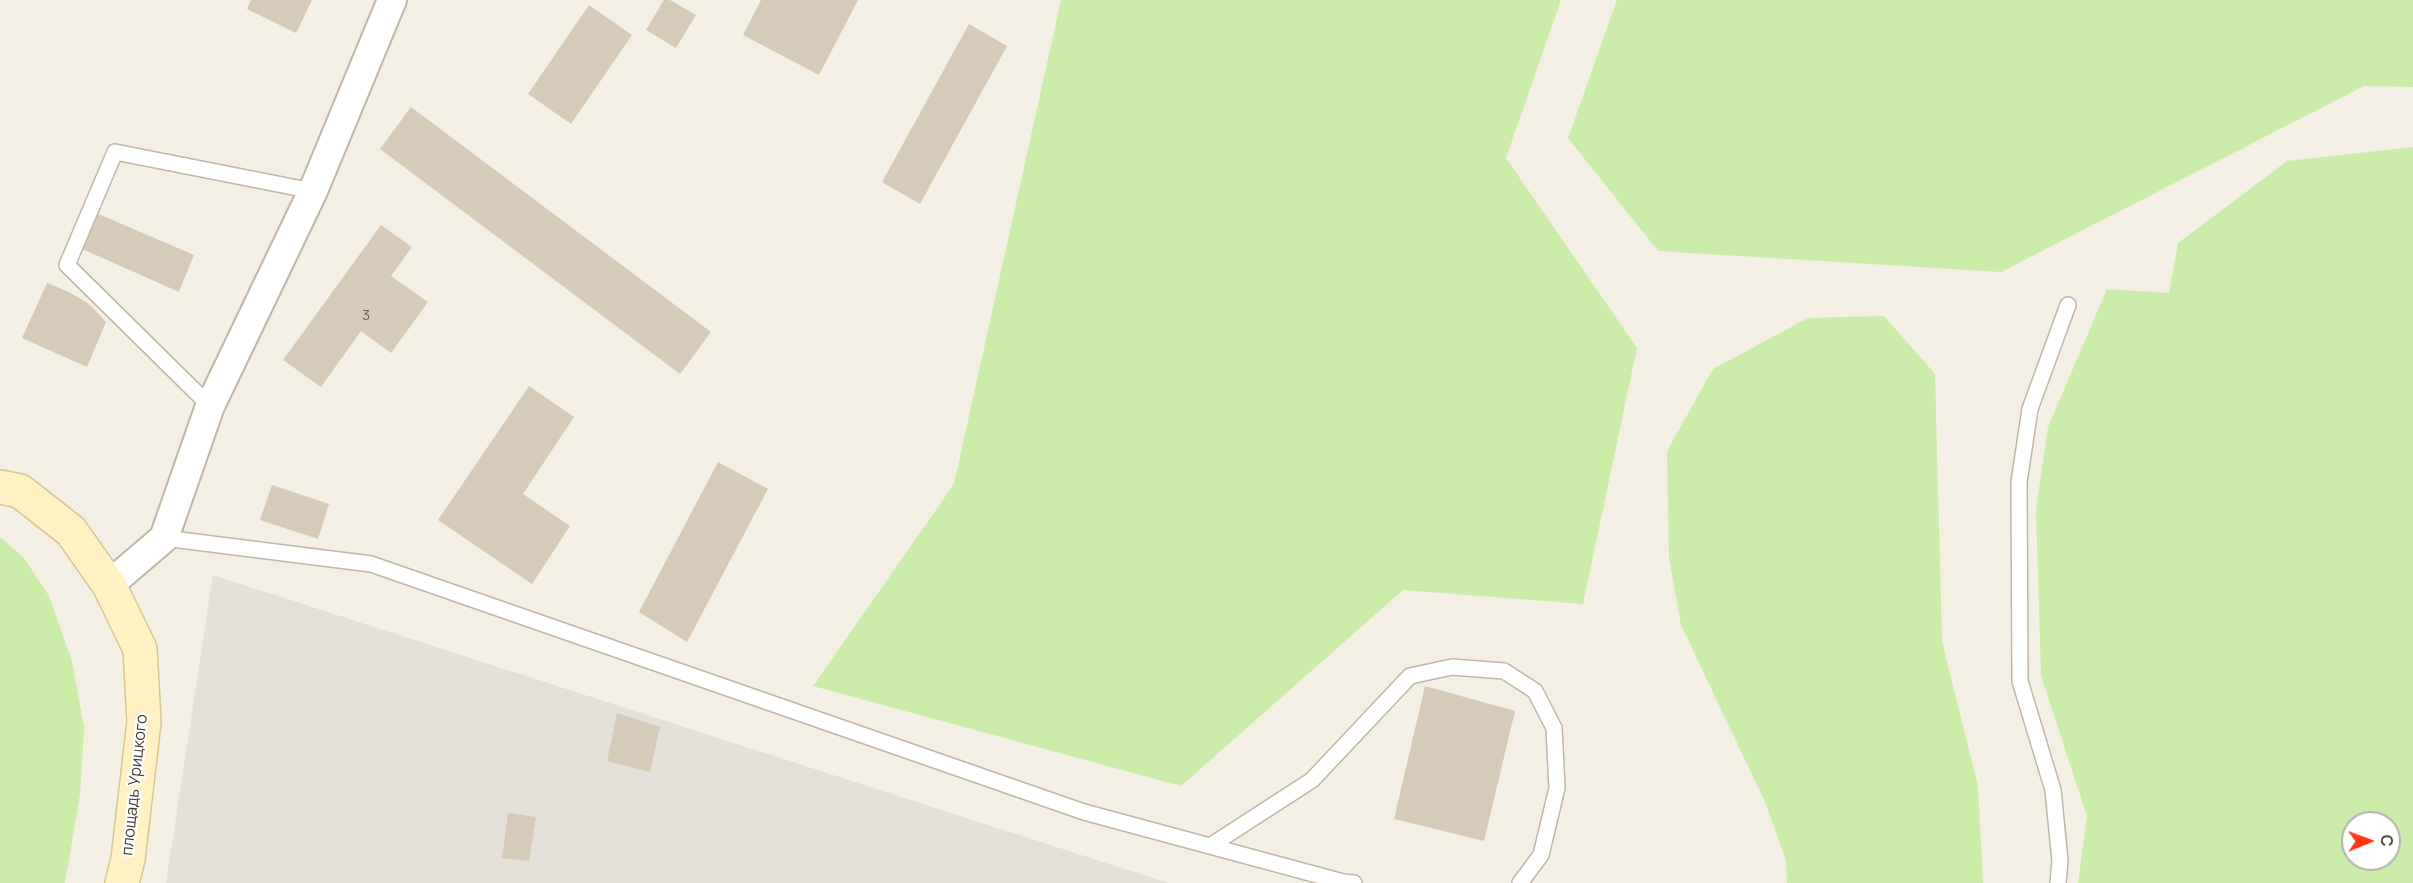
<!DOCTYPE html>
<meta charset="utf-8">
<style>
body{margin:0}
#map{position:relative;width:2413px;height:883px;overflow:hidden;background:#f3efe4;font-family:Manrope,sans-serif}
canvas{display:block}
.north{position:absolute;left:2341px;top:811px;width:60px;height:60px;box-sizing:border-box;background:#fff;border:2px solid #b5b2ad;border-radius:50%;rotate:89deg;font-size:16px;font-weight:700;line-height:24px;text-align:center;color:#463f33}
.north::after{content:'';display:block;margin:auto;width:21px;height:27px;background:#ff380f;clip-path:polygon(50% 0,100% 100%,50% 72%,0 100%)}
</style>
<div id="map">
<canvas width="2413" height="883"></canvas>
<div class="north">С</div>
</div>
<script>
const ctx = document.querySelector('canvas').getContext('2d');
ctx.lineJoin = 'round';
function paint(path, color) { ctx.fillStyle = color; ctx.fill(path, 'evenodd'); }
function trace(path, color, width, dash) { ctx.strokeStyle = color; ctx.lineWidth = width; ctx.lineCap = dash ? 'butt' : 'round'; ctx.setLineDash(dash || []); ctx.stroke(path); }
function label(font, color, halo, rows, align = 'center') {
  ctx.font = font + ' Manrope,sans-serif'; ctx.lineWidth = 4.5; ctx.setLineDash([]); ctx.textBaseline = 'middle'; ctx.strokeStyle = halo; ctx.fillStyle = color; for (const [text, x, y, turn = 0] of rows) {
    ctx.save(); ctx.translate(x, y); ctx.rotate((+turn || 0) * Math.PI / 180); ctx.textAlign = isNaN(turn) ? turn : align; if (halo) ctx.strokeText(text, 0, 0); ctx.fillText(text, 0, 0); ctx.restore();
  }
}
paint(new Path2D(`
 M213 575 1168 883H166Z`), '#e5e0d9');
paint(new Path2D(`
 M1061 0H1561L1506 158 1637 348 1583 604 1403 590 1181 786 813 686 954 484Z
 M1617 0H2413V87L2364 86 2001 272 1658 251 1568 138Z
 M2413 147V883H2078L2087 816 2041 676 2036 509 2048 427 2107 289 2169 293 2178 243 2287 161ZM2353 823H2389V859H2353Z
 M1884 316 1935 374 1942 641 1978 786 1983 883H1787L1786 860 1765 802 1681 625 1669 558 1667 451 1713 369 1808 318Z
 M0 537 24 558 49 596 72 661 84 728 80 795 65 883H0Z`), '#cceca9');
paint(new Path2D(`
 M251 0H312L296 33 247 9Z
 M664 0H670L696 15 676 48 646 30Z
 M761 0H858L819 75 743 35Z
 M589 5 632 35 571 124 528 94Z
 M969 24 1007 46 920 204 882 182Z
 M411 107 711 332 680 374 380 149Z
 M96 213 194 255 179 292 80 248Z
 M381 225 412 247 391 276 428 302 391 353 361 331 321 387 283 360Z
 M47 283 69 292 89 304 106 322 87 367 22 338Z
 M529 386 574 417 523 494 570 526 532 584 438 520Z
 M718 462 768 489 687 642 639 612Z
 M272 485 329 504 318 539 260 520Z
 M1425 686 1515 711 1484 841 1394 819Z
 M617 713 660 727 650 772 607 761Z
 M508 813 536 817 529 861 502 858Z`), '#d6cbb8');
const lane = new Path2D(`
 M210 406 67 265 115 152 313 191
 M164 538 371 564 1084 812 1343 882 1354 883
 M1210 846 1312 780 1410 676 1452 667 1504 671 1535 691 1554 728 1557 788 1541 855 1520 883
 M2058 883 2060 861 2053 790 2020 681 2019 482 2030 409 2068 305`);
const street = new Path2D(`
 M109 585 164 538 210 406 313 191 392 0`);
const secondary = new Path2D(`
 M0 487 20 491 71 531 109 585 140 649 144 722 128 859 122 883`);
trace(lane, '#c0b7a6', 18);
trace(street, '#c0b7a6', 32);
trace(secondary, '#d7c68f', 36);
trace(lane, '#fff', 15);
trace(street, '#fff', 28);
trace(secondary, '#fff1c2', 33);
label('14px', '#6a6254', null, [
 ["3",366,316]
]);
label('16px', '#463f33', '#fff', [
 ["площадь Урицкого",135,785,-84]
]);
</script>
